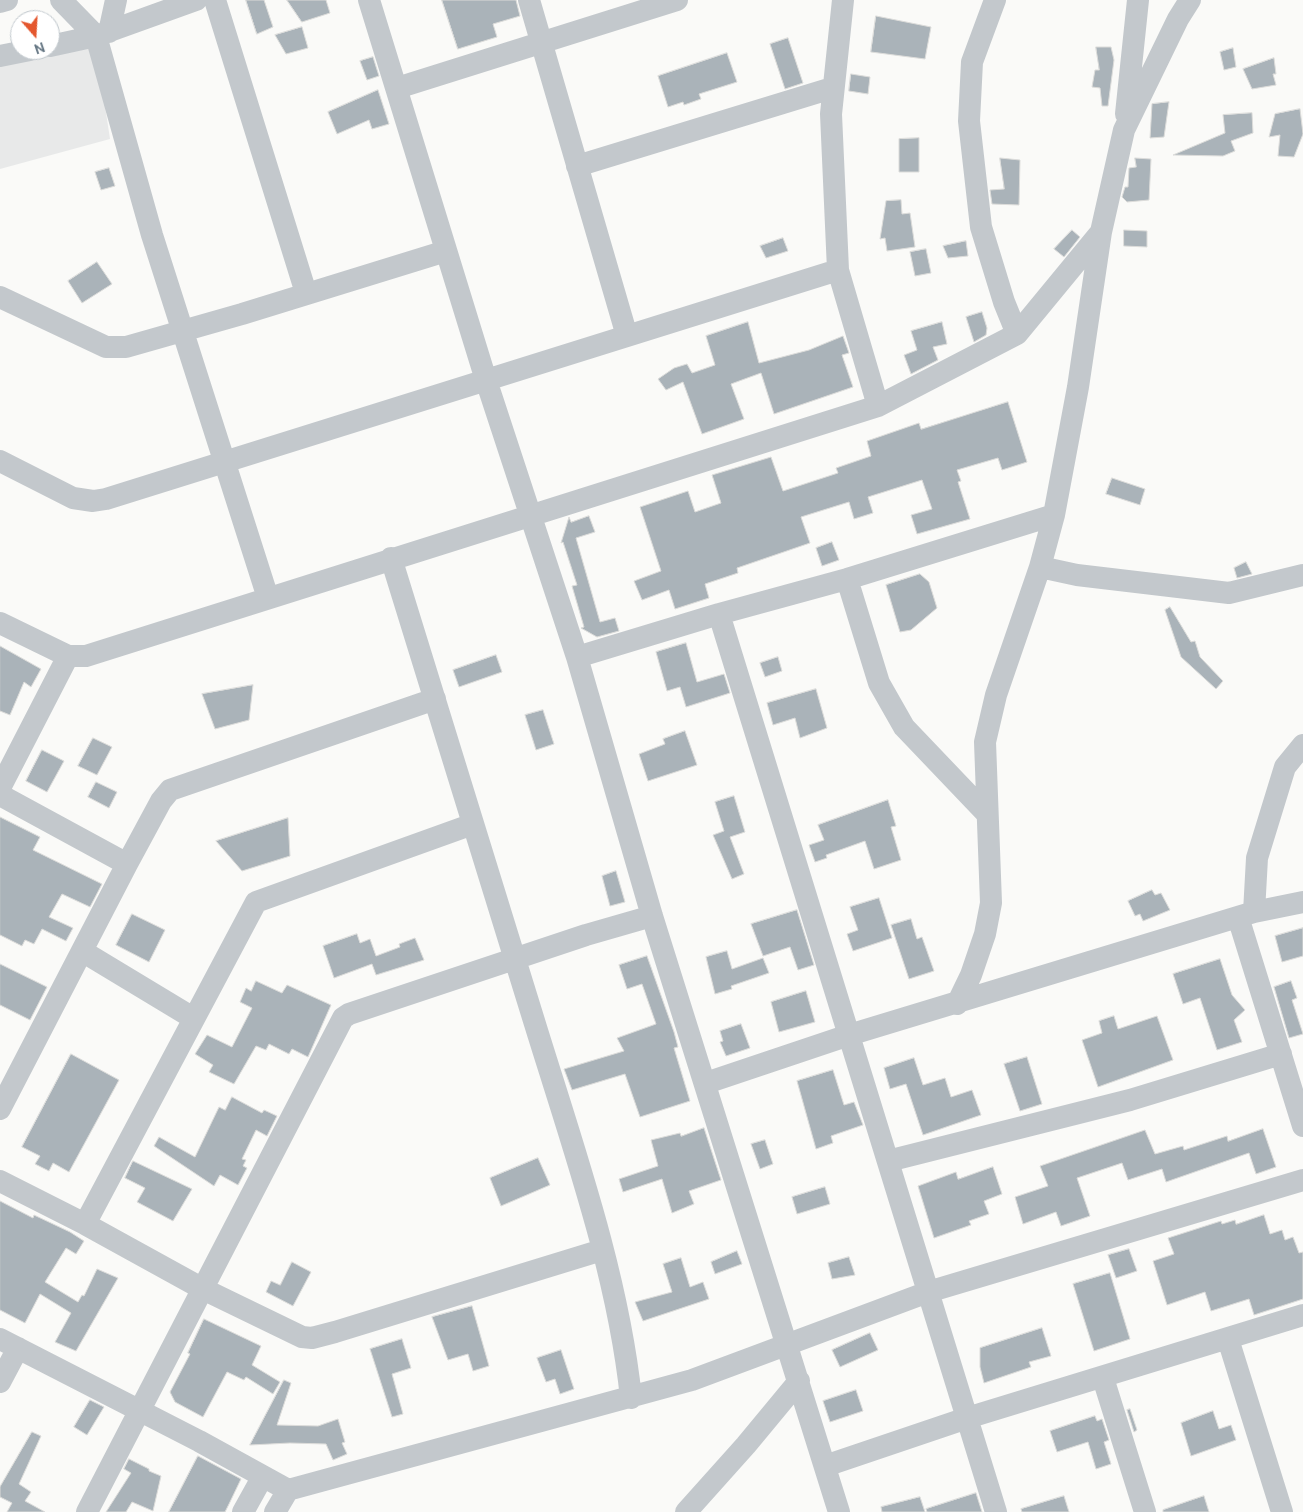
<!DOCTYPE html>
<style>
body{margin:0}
#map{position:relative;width:1303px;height:1512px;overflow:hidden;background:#fafaf8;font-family:Ubuntu,sans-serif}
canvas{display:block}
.north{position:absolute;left:10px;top:10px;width:50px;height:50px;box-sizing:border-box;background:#fff;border:1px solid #c1c8cd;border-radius:50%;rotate:161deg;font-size:14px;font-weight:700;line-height:20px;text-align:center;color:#657683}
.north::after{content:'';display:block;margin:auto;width:18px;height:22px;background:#e4572e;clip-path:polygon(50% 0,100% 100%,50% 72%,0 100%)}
</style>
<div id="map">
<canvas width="1303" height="1512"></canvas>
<div class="north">N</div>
</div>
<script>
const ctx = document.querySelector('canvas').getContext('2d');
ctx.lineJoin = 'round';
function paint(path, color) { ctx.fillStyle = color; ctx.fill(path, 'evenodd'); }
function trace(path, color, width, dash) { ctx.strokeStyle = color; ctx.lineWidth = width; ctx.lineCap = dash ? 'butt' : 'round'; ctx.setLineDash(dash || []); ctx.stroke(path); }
paint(new Path2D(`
 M90 45 102 86 110 139 0 169V63L42 50Z`), '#e8e9e9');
const building = new Path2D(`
 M246 0H264L273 27 257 34Z
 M287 0H326L330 13 302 22Z
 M442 0H516L520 16 493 24 497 37 458 49Z
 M876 16 931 27 925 59 871 52Z
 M302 27 308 48 286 54 275 35Z
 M788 38 803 83 785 89 770 44Z
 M1096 47H1111L1114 60 1108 106H1102L1100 88 1092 87 1095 70H1099Z
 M1233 48 1236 67 1224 70 1220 52Z
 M727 53 737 82 699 94 701 99 684 105 683 102 668 107 658 76Z
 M373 57 379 76 367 80 360 61Z
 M1274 58 1276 74H1273L1276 85 1252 89 1243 69Z
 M851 74 870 77 868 94 849 91Z
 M378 90 389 124 372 129 369 120 337 134 328 112Z
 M1169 102 1164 137 1150 138 1152 104Z
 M1300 109 1303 134 1294 157 1278 156 1280 135 1269 137 1275 114Z
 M1252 113 1253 133 1231 141 1235 151 1223 156 1173 155 1225 133 1223 115Z
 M919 138V172H899V139Z
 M1000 158 1020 160 1019 205 992 204 990 190 1004 189Z
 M1135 158 1151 159 1149 200 1127 202 1122 197 1125 187H1128L1129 168 1136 167Z
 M109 168 115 186 101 190 95 172Z
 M901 200 902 214 910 213 915 247 887 251 885 238 880 239 886 201Z
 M1072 230 1080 237 1064 257 1054 249Z
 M1124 230 1147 231V247L1124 246Z
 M783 238 788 251 766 258 760 246Z
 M966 241 968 256 948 258 943 246Z
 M926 249 931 273 915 276 910 252Z
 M97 262 112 284 82 303 68 281Z
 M982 312 987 328 986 335 974 342 966 317Z
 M748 322 759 363 809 350 843 336 849 353 842 355 853 387 774 414 761 373 731 384 744 419 702 434 683 382 666 390 658 379 674 368 687 364 692 373 715 365 706 336Z
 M942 322 947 344 933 347 938 360 911 374 904 355 917 350 911 331Z
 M1008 402 1027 462 1002 470 998 458 957 470 961 481 958 482 970 519 917 534 911 515 932 509 922 480 868 497 873 513 854 519 849 502 801 517 810 543 737 568 738 573 705 584 709 598 675 609 669 590 642 600 634 581 661 571 640 507 688 491 695 512 721 503 712 475 771 457 783 491 838 473 836 468 871 456 867 441 919 423 921 429Z
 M1112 478 1145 489 1140 505 1106 494Z
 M589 516 595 532 576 538 600 622 615 618 619 631 597 637 581 628 584 627 572 586 577 585 563 542 561 543 569 517 571 522Z
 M832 542 839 560 822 566 816 548Z
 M1246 562 1252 574 1237 578 1234 568Z
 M920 574 929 582 937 608 911 630 900 632 886 585Z
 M1170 607 1191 642 1195 641 1200 657 1223 681 1216 689 1181 657 1165 610Z
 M686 643 697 682 724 674 730 693 686 707 680 687 667 691 656 652Z
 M0 646 41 669 31 687 24 682 10 715 0 711Z
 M496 655 502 672 459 687 453 670Z
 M778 657 782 671 765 677 760 663Z
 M253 685 249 720 215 729 202 694Z
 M816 689 827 728 800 738 795 718 773 725 767 703Z
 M543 710 554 744 536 750 525 715Z
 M685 731 697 765 648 781 639 754 665 744 663 739Z
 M93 738 112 747 97 775 78 766Z
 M42 750 64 761 47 792 26 781Z
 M96 782 117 792 109 808 88 797Z
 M734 796 745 832 730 837 744 874 732 879 713 835 724 831 715 802Z
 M888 800 896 826 891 827 901 860 874 869 865 841 826 855 827 858 815 862 809 845 824 840 818 825Z
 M0 817 40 837 33 850 102 884 90 907 62 894 49 917 73 928 66 941 42 929 34 944 25 940 22 946 0 935Z
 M288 818 290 856 242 871 216 841Z
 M616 871 625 902 610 906 602 876Z
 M1152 890 1155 895 1161 893 1170 910 1143 921 1140 914 1135 916 1128 901Z
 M879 898 892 938 853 951 847 934 858 930 850 907Z
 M797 910 814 965 798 970 790 947 763 956 751 924Z
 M132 914 165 930 149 962 116 945Z
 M911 919 917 939 922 937 934 971 909 979 891 925Z
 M1303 928V956L1282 962 1275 936Z
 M357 934 360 943 370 939 376 956 400 947 399 944 415 938 424 960 376 975 372 964 334 978 323 946Z
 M727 951 732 969 763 958 769 973 731 986 732 989 715 994 706 957Z
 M647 956 674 1032 678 1047 674 1048 690 1101 640 1117 625 1074 572 1090 564 1069 624 1051 617 1038 656 1024 642 984 627 989 619 965Z
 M1220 959 1232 995 1245 1010 1234 1020 1242 1042 1217 1050 1200 998 1183 1004 1173 974Z
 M0 964 47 987 30 1020 0 1005Z
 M256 981 282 993 287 985 331 1005 308 1057 292 1049 289 1054 269 1044 266 1050 256 1046 234 1084 209 1072 213 1065 195 1054 207 1035 232 1047 252 1008 240 1002 246 988 251 991Z
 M1291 981 1297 998 1292 1000 1303 1034 1289 1038 1274 987Z
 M806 991 815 1022 779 1032 771 1002Z
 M1114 1016 1118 1029 1157 1016 1173 1060 1098 1087 1082 1040 1102 1033 1099 1021Z
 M741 1024 750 1048 726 1056 720 1042 723 1041 720 1031Z
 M71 1054 119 1080 69 1172 53 1163 49 1171 35 1164 40 1156 22 1147Z
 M1027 1057 1042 1104 1020 1111 1004 1064Z
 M914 1058 923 1085 945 1078 951 1097 972 1090 981 1115 923 1135 906 1084 890 1089 884 1068Z
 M833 1070 844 1105 854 1102 863 1125 831 1136 833 1143 816 1149 797 1081Z
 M232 1097 262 1113 264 1110 277 1116 267 1136 256 1130 242 1159 246 1160 243 1166 247 1168 238 1185 220 1175 214 1186 154 1146 159 1137 195 1157 219 1107 225 1110Z
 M704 1128 721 1180 689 1191 694 1204 672 1213 662 1179 623 1192 619 1179 658 1166 651 1140 680 1133 681 1136Z
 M1263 1129 1276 1167 1256 1174 1249 1153 1166 1182 1162 1169 1128 1180 1122 1163 1077 1178 1090 1216 1061 1226 1056 1212 1023 1224 1015 1197 1048 1186 1040 1166 1145 1130 1155 1154 1183 1146 1184 1150 1227 1136 1228 1141Z
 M765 1140 773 1164 760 1169 751 1144Z
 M538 1158 550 1185 501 1206 490 1178Z
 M133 1161 192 1189 173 1221 137 1202 145 1188 125 1178Z
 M993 1167 1002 1194 984 1201 989 1214 969 1221 971 1225 934 1238 918 1186 956 1172 958 1179Z
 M825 1187 830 1204 797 1214 792 1197Z
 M0 1201 33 1218 34 1215 70 1232 84 1241 76 1254 66 1248 45 1282 78 1302 82 1295 84 1296 97 1269 118 1278 76 1351 55 1342 71 1313 40 1294 25 1323 0 1310Z
 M1264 1215 1270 1234 1282 1230 1285 1240 1293 1237 1299 1253 1303 1252V1299L1254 1315 1249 1299 1211 1311 1205 1292 1167 1305 1153 1261 1174 1254 1168 1238 1221 1221 1222 1224 1235 1220 1236 1224Z
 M1129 1249 1137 1271 1116 1278 1108 1255Z
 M737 1251 742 1264 715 1274 711 1262Z
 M849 1257 855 1275 832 1279 828 1263Z
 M681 1258 690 1287 703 1282 709 1299 643 1321 635 1302 672 1292 663 1264Z
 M292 1262 311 1272 293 1306 266 1292 271 1281 280 1285Z
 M1110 1273 1130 1339 1094 1351 1073 1284Z
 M472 1306 489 1366 473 1371 468 1354 448 1360 432 1317Z
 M204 1319 261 1346 252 1365 280 1382 273 1394 246 1377 244 1380 227 1372 203 1417 175 1402 170 1392 190 1354 188 1353Z
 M1042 1328 1051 1356 1029 1362 1031 1367 984 1383 980 1367V1348Z
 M870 1333 878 1350 840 1367 832 1350Z
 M402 1339 411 1368 392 1374 403 1414 392 1417 370 1349Z
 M561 1350 574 1389 560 1394 555 1379 546 1382 537 1358Z
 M284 1380 291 1383 277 1425 318 1426 338 1419 345 1442 342 1443 347 1454 333 1460 326 1444 290 1443 250 1445Z
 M856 1390 863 1411 830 1422 823 1401Z
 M90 1400 104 1407 87 1435 74 1427Z
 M1130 1409 1137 1430 1134 1432 1127 1410Z
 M1213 1411 1219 1429 1231 1425 1236 1440 1191 1456 1181 1423Z
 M1095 1416 1097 1421 1102 1419 1109 1440 1104 1442 1111 1464 1096 1469 1088 1442 1057 1452 1050 1431Z
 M32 1432 41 1436 19 1484 31 1492 25 1501 45 1512H7L12 1503 0 1497V1487Z
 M198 1456 241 1479 229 1504 225 1512H169Z
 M129 1459 149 1469V1471L161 1476 153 1511 132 1502 126 1512H106L131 1473 124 1469Z
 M976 1493 982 1512H927L926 1509Z
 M1064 1496 1069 1512H1022L1021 1509Z
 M1204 1496 1209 1512H1163V1510Z
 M920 1497 925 1512H882L881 1507Z`);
paint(building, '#aab3b9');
trace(building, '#dcdcda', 1);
trace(new Path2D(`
 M61 0 96 36 152 235 268 598
 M215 0 306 293
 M369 0 486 380 577 657 652 916 839 1512
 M529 0 627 336
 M843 0 831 114 838 270 878 406
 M995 0 972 62 969 121 981 227 1004 302 1017 334
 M0 2 7 0
 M109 32 116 0
 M50 46 96 36 196 0
 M0 56 30 50
 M397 88 677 0
 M1126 114 1138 0
 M577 166 832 88
 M0 297 106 347H126L242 314 446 251
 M0 461 73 498 93 501 106 499 838 270
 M391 558C439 714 487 869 535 1024 572 1144 618 1273 631 1398
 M1040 567 1077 575 1229 593 1303 575
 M847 579 879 683 904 727 987 814
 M719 614 996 1512
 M0 623 68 656H86L878 406 1017 334 1101 232
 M577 657 719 614 847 579 1054 515
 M0 788 68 656
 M0 795 127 864
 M1254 912 1257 858 1285 767 1303 745
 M1238 917 1303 1126
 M82 951 193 1018
 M957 1004 971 975 985 934 991 903 985 742 996 695 1040 567 1054 515 1078 387 1101 232 1124 130 1178 19 1190 0
 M706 1083 849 1035 1254 912 1303 902
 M0 1109 127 864 161 801 170 790 435 699
 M888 1161 1130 1100 1281 1054
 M0 1181 85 1224 203 1289 302 1337 312 1338 335 1332 602 1250
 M85 1224 256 902 473 824
 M0 1339 199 1441 288 1490
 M1228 1339 1282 1512
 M1103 1378 1145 1512
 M0 1382 18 1348
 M825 1466 967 1418 1303 1315
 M87 1512 343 1018 349 1014 586 935 652 916
 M243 1512 263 1476
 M275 1512 288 1490 692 1380 928 1292 1303 1180
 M686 1512 746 1445 799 1381`), '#c3c8cc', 22);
</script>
